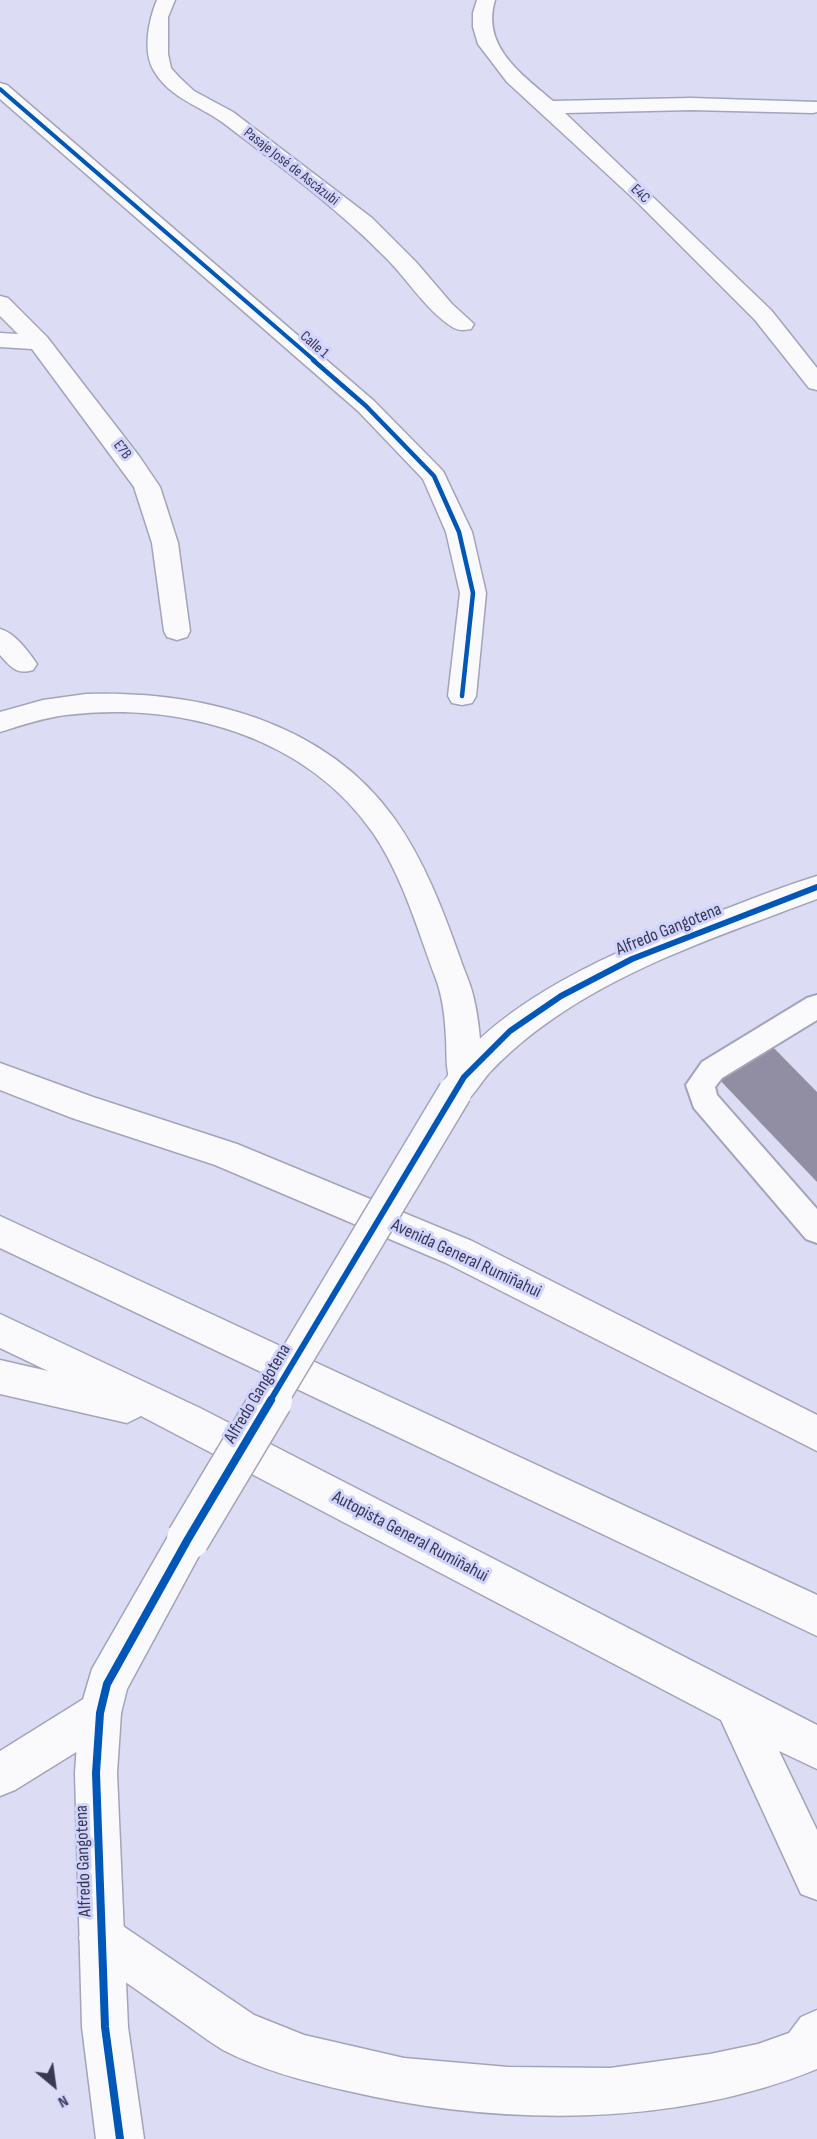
<!DOCTYPE html>
<meta charset="utf-8">
<style>
body{margin:0}
#map{position:relative;width:817px;height:2139px;overflow:hidden;background:#dcddf4;font-family:"Sofia Sans Condensed",sans-serif}
canvas{display:block}
.north{position:absolute;left:24px;top:2055px;width:60px;height:60px;-webkit-text-stroke:4px #d2d4fe;paint-order:stroke;rotate:151deg;font-size:16px;font-weight:700;line-height:24px;text-align:center;color:#373853}
.north::after{content:'';display:block;margin:auto;width:21px;height:27px;background:#373853;clip-path:polygon(50% 0,100% 100%,50% 72%,0 100%)}
</style>
<div id="map">
<canvas width="817" height="2139"></canvas>
<div class="north">N</div>
</div>
<script>
const ctx = document.querySelector('canvas').getContext('2d');
ctx.lineJoin = 'round';
function paint(path, color) { ctx.fillStyle = color; ctx.fill(path, 'evenodd'); }
function trace(path, color, width, dash) { ctx.strokeStyle = color; ctx.lineWidth = width; ctx.lineCap = dash ? 'butt' : 'round'; ctx.setLineDash(dash || []); ctx.stroke(path); }
function label(font, color, halo, rows, align = 'center') {
  ctx.font = font + ' "Sofia Sans Condensed",sans-serif'; ctx.lineWidth = 6; ctx.setLineDash([]); ctx.textBaseline = 'middle'; ctx.strokeStyle = halo; ctx.fillStyle = color; for (const [text, x, y, turn = 0] of rows) {
    ctx.save(); ctx.translate(x, y); ctx.rotate((+turn || 0) * Math.PI / 180); ctx.textAlign = isNaN(turn) ? turn : align; if (halo) ctx.strokeText(text, 0, 0); ctx.fillText(text, 0, 0); ctx.restore();
  }
}
paint(new Path2D(`
 M770 1044 817 1092V1182L715 1075Z`), '#918da2');
const lane = new Path2D(`
 M817 995V1020L722 1078 715 1087 717 1095 817 1209V1243L806 1239 694 1108 686 1085 702 1062 807 998Z`);
const street = new Path2D(`
 M157 0H175L168 17V54L171 68 179 77 194 91 233 112 372 218 416 262 452 304 474 324 471 329C465 330 460 331 454 328 426 311 407 278 384 256 335 206 277 164 222 122 198 105 170 98 154 71 142 51 149 19 157 0Z
 M477 0H495C481 46 521 74 553 101L691 98 817 102V112L813 113 691 110 565 113 771 310 817 368V390L809 388 755 320 634 199 507 82 478 44 473 27V13Z
 M0 83 7 85 374 401 443 471 472 532 486 593 476 696 472 703 462 705 452 703 448 696 460 593 446 532 423 479 358 411 0 99Z
 M0 296 8 298 47 337 139 456 160 487 178 543 190 631 187 637 177 640 167 637 164 631 152 543 134 487 32 349 0 347V333L18 334 0 316Z
 M0 629C15 633 28 651 37 664L33 670C16 675 11 667 0 655Z`);
const secondary = new Path2D(`
 M817 876V899C727 933 634 963 554 1018 532 1033 510 1051 491 1071 484 1078 472 1098 465 1102 457 1107 451 1104 443 1101L438 1092C486 1000 638 941 731 907 759 896 788 885 817 876Z
 M188 1520 202 1526 208 1539 127 1689 121 1713 117 1773 128 2027 144 2139H96L82 2027 75 1773 79 1713 92 1669 174 1526Z`);
const primary = new Path2D(`
 M86 694C200 690 325 721 394 818 424 860 443 910 460 958 463 968 468 978 471 988 478 1010 486 1066 476 1086L464 1090 452 1086C445 1071 447 1054 446 1038 445 1018 443 998 436 979 418 931 403 877 373 833 306 736 180 701 66 715 43 718 22 725 0 732V712L43 700Z
 M0 1063 93 1097 237 1144 472 1241 817 1415V1451L446 1263 215 1165 72 1118 0 1090Z`);
const highway = new Path2D(`
 M0 1216 817 1595V1636L0 1248Z
 M0 1314 200 1408 817 1725V1769L779 1751 817 1830V1900L801 1894 721 1720 141 1416 127 1423 0 1394V1360L48 1371 0 1348Z
 M100 1692 115 1698 121 1713 115 1728 15 1790 0 1796V1751L85 1698Z
 M101 1916 117 1922 254 2015 304 2035 404 2058 508 2067 610 2068 710 2054 758 2044 789 2033 801 2017 817 2010V2069C674 2128 497 2126 348 2091 306 2082 262 2070 223 2050 208 2041 193 2029 178 2019 147 1997 116 1975 85 1954L79 1938 85 1922Z`);
trace(lane, '#a3a3b9', 4);
trace(street, '#a3a3b9', 3);
trace(secondary, '#a3a3b9', 3);
trace(primary, '#a3a3b9', 3);
trace(highway, '#a3a3b9', 3);
paint(lane, '#fafafd');
paint(street, '#fafafd');
paint(secondary, '#fafafd');
paint(primary, '#fafafd');
paint(highway, '#fafafd');
const secondaryBridgeFar1 = new Path2D(`
 M270 1401 455 1092`);
const secondaryBridge = new Path2D(`
 M188 1539 271 1400`);
trace(secondaryBridgeFar1, '#a3a3b9', 36, []);
trace(secondaryBridge, '#a3a3b9', 45, []);
trace(secondaryBridgeFar1, '#fafafd', 33);
trace(secondaryBridge, '#fafafd', 42);
trace(new Path2D(`
 M0 89 315 361`), '#0057b8', 4);
trace(new Path2D(`
 M313 360 366 406 434 476 459 532 473 593 462 696`), '#0057b8', 4.5);
trace(new Path2D(`
 M270 1401 464 1077 510 1031 561 996 632 959 817 887`), '#0057b8', 6);
trace(new Path2D(`
 M120 2139 105 2027 96 1773 100 1713 107 1684 188 1539 271 1400`), '#0057b8', 8);
label('15px', '#373853', '#d2d4fe', [
 ["Pasaje José de Ascázubi",291,167,38],
 ["E4C",640,194,44],
 ["Calle 1",314,345,41],
 ["E7B",122,450,53]
]);
label('18px', '#373853', '#d2d4fe', [
 ["Alfredo Gangotena",669,930,-22],
 ["Avenida General Rumiñahui",466,1259,25],
 ["Alfredo Gangotena",258,1394,-59],
 ["Autopista General Rumiñahui",410,1537,28],
 ["Alfredo Gangotena",84,1861,-92]
]);
</script>
